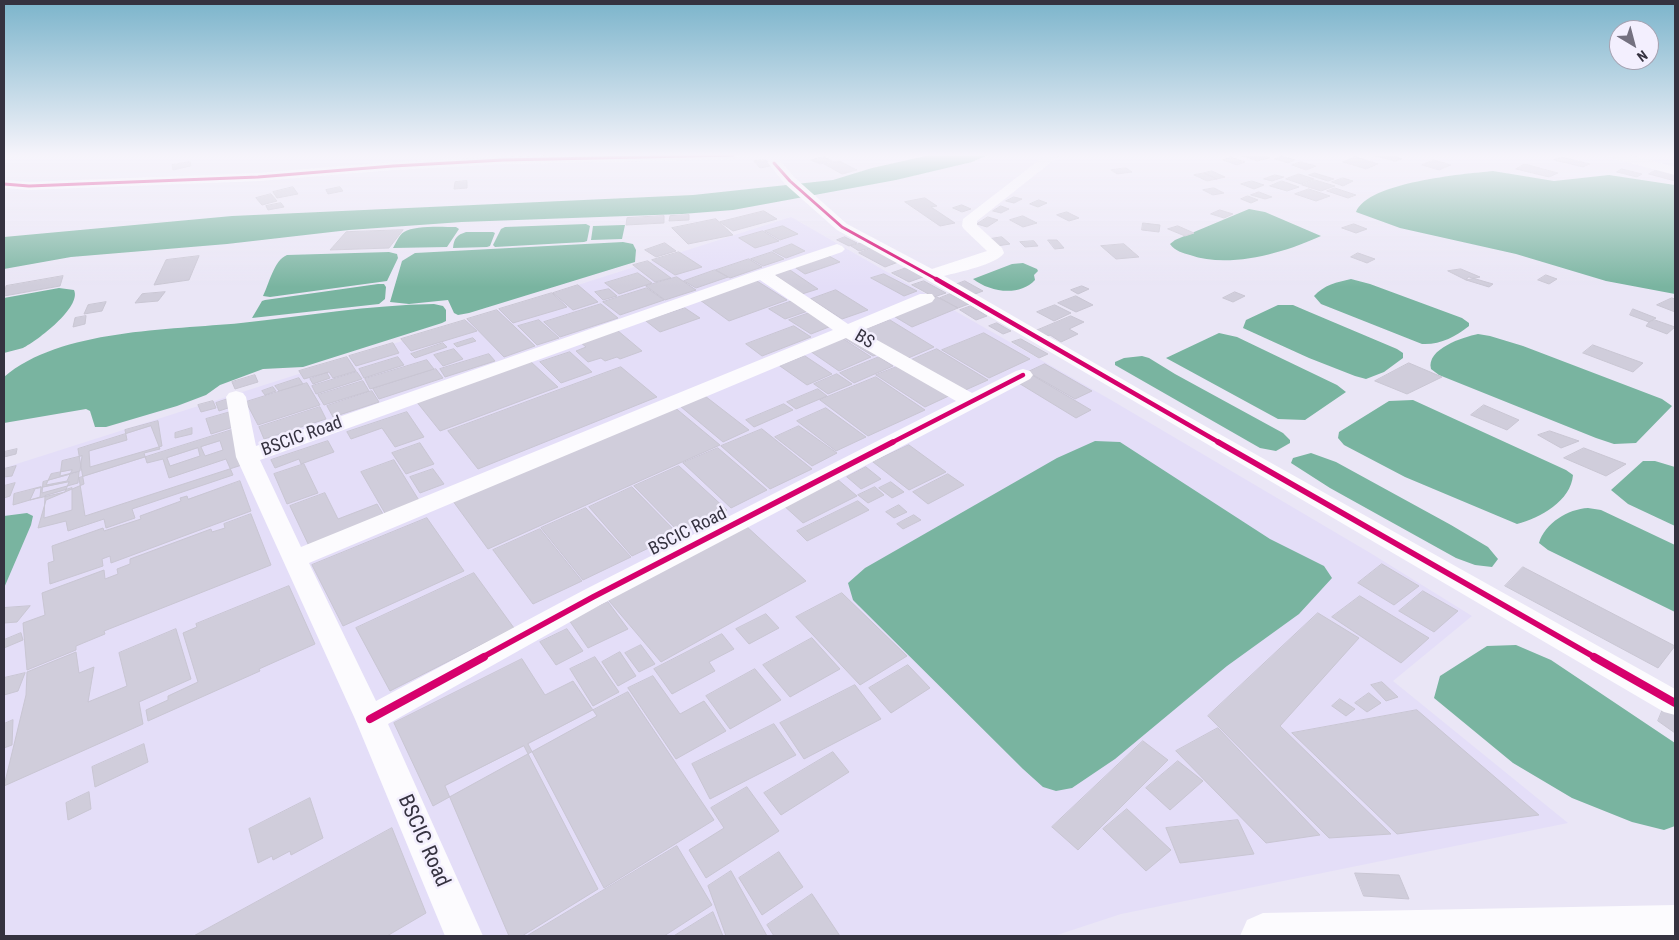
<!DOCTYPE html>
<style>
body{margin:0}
#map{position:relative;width:1679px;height:940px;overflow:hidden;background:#eae6f6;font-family:"Roboto Condensed",sans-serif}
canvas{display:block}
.frame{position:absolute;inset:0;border:5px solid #353240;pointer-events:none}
.north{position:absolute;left:1609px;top:20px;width:50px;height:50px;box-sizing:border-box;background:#f3effe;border:1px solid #a7a3b2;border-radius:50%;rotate:143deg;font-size:14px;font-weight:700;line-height:20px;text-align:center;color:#353240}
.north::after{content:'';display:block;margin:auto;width:18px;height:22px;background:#747180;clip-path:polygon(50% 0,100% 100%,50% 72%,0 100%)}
</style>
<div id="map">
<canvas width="1679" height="940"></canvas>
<div class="frame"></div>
<div class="north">N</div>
</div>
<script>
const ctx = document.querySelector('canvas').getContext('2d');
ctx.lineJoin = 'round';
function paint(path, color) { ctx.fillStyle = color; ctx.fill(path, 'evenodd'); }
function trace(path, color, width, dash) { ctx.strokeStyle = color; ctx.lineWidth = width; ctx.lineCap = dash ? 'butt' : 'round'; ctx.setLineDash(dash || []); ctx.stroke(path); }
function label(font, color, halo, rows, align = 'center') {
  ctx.font = font + ' "Roboto Condensed",sans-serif'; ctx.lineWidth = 5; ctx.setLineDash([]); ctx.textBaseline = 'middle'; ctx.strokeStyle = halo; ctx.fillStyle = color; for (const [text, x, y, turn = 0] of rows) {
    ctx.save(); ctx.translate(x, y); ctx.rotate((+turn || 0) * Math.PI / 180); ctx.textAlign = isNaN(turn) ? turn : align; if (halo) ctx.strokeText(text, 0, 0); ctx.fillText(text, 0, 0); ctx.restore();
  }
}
paint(new Path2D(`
 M791 217 1111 400 1372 554 1472 616 1393 681 1568 823 1121 914 1054 936H4V468Z`), '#e4def8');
paint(new Path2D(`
 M930 155H988L972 162 896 180 733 210 682 214 462 222 349 230 227 244 71 257 4 269V237L232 216 693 195 833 180 872 168Z
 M1493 171 1554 181 1609 175 1675 185V294L1606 281 1516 254 1400 228 1356 212C1368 182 1463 174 1493 171Z
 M1249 209 1265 212 1321 236C1284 253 1229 269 1190 255 1183 253 1175 251 1170 244L1175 240Z
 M586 224 590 226 587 241 584 242 495 247 493 245 501 229 505 227Z
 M623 225H625L622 239 591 240 593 226Z
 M456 227 459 229 447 247 393 248C396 243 399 235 404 232 415 225 443 227 456 227Z
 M466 232H493L495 233 490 246 487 247 453 248C454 238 457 235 466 232Z
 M623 242 633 244 636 250 635 262 469 313 458 315 454 313 448 300 409 304 390 302 402 261 415 253Z
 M389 252 397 254 398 258 387 281 270 297 263 296C269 284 274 260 287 255Z
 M1023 263 1037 269 1038 271 1034 275 1035 280C1019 297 990 292 973 279L1012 264Z
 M1351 279 1370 284 1462 318 1469 323V326C1455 337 1440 345 1422 344L1321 304 1314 296C1324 285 1337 282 1351 279Z
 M378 284H384L386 287 385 299 379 304 252 318 262 301 265 300Z
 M59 288 74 290C82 307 37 341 23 348 17 350 10 351 4 353V298Z
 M434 304 443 306 446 310V321L442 323 303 367 263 369 220 385 206 395 177 406 106 427H95L90 411 86 409 4 423V377C60 329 170 330 241 323 305 316 369 305 434 304Z
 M1278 305H1293L1307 311 1397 349 1403 353V358L1384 372 1366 379 1355 376 1309 358 1243 328 1246 320Z
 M1219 333 1237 337 1337 385 1346 392 1305 420 1278 419 1166 358Z
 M1478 334 1490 336 1523 346 1662 399 1672 406 1636 443 1614 444 1596 438 1439 375 1431 369C1426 349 1463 337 1478 334Z
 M1142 356 1149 358 1175 374 1283 433 1290 440V443L1276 451 1260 448 1115 365V362L1124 358Z
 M1413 400 1566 470 1573 475C1571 501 1540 518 1517 524L1405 477 1344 445 1338 438 1339 432 1389 401Z
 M1095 441 1120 442 1270 539 1324 566 1332 578 1299 614 1227 666 1115 759 1072 788 1056 791 1043 787 1023 769 859 606 853 600 848 583 865 568 1057 458Z
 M1311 453 1336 462 1451 525 1488 547 1498 559 1492 567 1475 565 1456 558 1330 488 1291 463 1293 458Z
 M1643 461H1655L1675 467V526L1628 504 1611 490Z
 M1588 508 1601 510 1675 545V612L1548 550 1539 543C1545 523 1568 509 1588 508Z
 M27 513 33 516 31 525 4 588V516Z
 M1516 645 1551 660 1675 743V826L1664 830 1632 822 1572 798 1513 763 1434 698 1440 676 1487 646Z`), '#79b4a0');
const building = new Path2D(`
 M1247 155H1263L1270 158 1257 161 1243 156Z
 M1373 155H1390L1402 159 1395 161Z
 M1282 156 1295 160 1288 163 1275 159Z
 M824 157 832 161 820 164 811 160Z
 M1231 157 1245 162 1237 165 1223 160Z
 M1356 157 1378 164 1366 169 1343 162Z
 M1561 157 1590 164 1583 167 1554 160Z
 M766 160 771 166 760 168 754 161Z
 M1434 160 1451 165 1439 170 1422 165Z
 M839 161 857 170 842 174 824 164Z
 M190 162 191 166 173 170 172 165Z
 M1301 162 1316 166 1306 170 1292 165Z
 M1525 164 1558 173 1549 177 1516 169Z
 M1126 168 1132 172 1117 174 1111 170Z
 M1622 169 1642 174 1637 177 1617 172Z
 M1658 169 1675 173V181L1649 174Z
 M1212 171 1225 177 1217 179 1204 173Z
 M1204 173 1217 179 1207 181 1194 175Z
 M1315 173 1334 179 1328 181 1309 175Z
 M1299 174 1314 179 1301 184 1286 179Z
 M1275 175 1284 177 1272 181 1264 179Z
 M1343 178 1353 181 1343 186 1332 182Z
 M1315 180 1335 186 1321 191 1302 185Z
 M467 181V188L454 189 455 182Z
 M1252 181 1264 185 1254 189 1241 184Z
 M1282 181 1299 187 1287 191 1270 186Z
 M293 187 298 194 277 198 273 192Z
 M340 187 343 191 328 194 326 190Z
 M1214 188 1224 193 1213 195 1203 190Z
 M1335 188 1356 195 1348 198 1327 191Z
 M1309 189 1330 196 1316 201 1295 194Z
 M1259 192 1272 197 1265 199 1251 195Z
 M271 194 277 201 262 205 256 198Z
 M1248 196 1258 200 1251 203 1241 199Z
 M1014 197 1022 199 1014 203 1006 201Z
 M925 198 937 206 931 207 955 223 940 226 905 202Z
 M1039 200 1047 203 1038 207 1030 204Z
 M281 203 284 207 268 210 266 206Z
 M962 205 971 209 962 212 953 208Z
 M1001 206 1009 209 1001 213 993 211Z
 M1220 210 1233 214 1224 218 1211 214Z
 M764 211 777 219 733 231 720 222Z
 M1067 212 1079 218 1069 221 1057 215Z
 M689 215V220L669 221 670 216Z
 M664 216V223L626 225 627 218Z
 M1023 216 1037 223 1023 227 1010 220Z
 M988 217 998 220 987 227 977 224Z
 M716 219 733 235 688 244 672 228Z
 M1143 223 1160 225 1159 232 1142 230Z
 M1354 224 1367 229 1356 233 1342 228Z
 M783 226 798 234 780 240 765 231Z
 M1178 226 1194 233 1185 236 1168 229Z
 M403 230 389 248 330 250 346 232Z
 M763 231 779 241 755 248 739 238Z
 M845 237 857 243 849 246 837 240Z
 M1002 237 1010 244 997 246 990 239Z
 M1048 240H1057L1064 248 1055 249Z
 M1034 241 1038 246 1025 247 1020 242Z
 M665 243 676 251 656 257 645 250Z
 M862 243 870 248 859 251 851 246Z
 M792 244 805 251 786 258 773 251Z
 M1124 244 1139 257 1116 259 1101 246Z
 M875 247 901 261 885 267 859 253Z
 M679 252 702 267 675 275 652 260Z
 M772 252 784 259 763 266 751 259Z
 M1358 253 1375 259 1367 263 1351 257Z
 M827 255 840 262 805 274 793 266Z
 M199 256 189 280 154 285 166 260Z
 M749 259 762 267 730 278 716 270Z
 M648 261 671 278 655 282 633 265Z
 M906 268 923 277 909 282 892 273Z
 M1461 269 1480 277 1466 280 1448 271Z
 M715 270 728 277 696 288 684 281Z
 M790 270 818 289 802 294 774 274Z
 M638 273 652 283 619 294 605 283Z
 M884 274 917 291 904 296 871 278Z
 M1546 275 1557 279 1549 284 1538 280Z
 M63 276 60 286 4 296 6 286Z
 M677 277 696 290 665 300 646 286Z
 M1469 277 1493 284 1489 287 1466 280Z
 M757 281 787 300 729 321 700 300Z
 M924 281 946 293 934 297 912 285Z
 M965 281 983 291 970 296 952 286Z
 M578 285 598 302 573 310 553 293Z
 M1082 286 1089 289 1078 294 1071 290Z
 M647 288 664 300 620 315 603 302Z
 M609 289 617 296 603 300 595 292Z
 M836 290 868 310 842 319 811 299Z
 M165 292 158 301 135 303 142 294Z
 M1235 292 1245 296 1233 302 1223 298Z
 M552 293 567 307 513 323 499 309Z
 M950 294 969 304 958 308 940 298Z
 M1076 296 1093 305 1076 312 1058 303Z
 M937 297 958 308 912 327 892 315Z
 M1672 298 1675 299V312L1657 305Z
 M792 301 808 311 785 319 769 309Z
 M106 302 102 311 84 314 88 305Z
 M601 304 618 318 560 337 544 322Z
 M1055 305 1071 313 1054 321 1037 312Z
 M971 306 987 316 976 320 960 310Z
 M685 308 700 318 660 332 646 321Z
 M1633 309 1656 318 1649 322 1630 315Z
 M497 310 535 346 504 357 467 319Z
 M812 312 834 325 811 334 789 320Z
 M86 316 85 324 73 327 75 318Z
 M1071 316 1084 322 1069 329 1078 334 1061 342 1050 335 1043 338 1033 332Z
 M465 320 477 331 411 351 401 339Z
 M539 320 559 338 537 345 518 326Z
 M890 320 934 347 906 359 862 331Z
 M1655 320 1675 327 1667 334 1646 326 1649 322Z
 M997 323 1011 331 1003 334 989 326Z
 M794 326 811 337 762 356 746 344Z
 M617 330 642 351 620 359 617 357 605 361 601 358 588 362 576 351 586 347 580 342Z
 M984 333 1030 359 989 378 942 350Z
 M852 335 881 353 873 356 844 338Z
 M473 338 476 341 457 347 454 344Z
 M842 338 871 357 839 371 810 351Z
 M1021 339 1048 354 1039 358 1012 342Z
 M393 343 399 353 356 366 349 356Z
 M443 343 447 347 415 358 411 354Z
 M1593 345 1643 363 1633 372 1583 353Z
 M454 349 463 359 443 366 434 355Z
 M937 349 988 380 961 392 911 360Z
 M570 352 592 372 561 383 540 362Z
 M489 354 495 361 445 377 440 369Z
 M805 356 832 374 807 385 780 366Z
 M347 357 356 371 333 378 329 372 304 379 299 371Z
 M398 357 404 365 364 378 359 369Z
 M879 357 893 366 854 383 840 373Z
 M427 360 434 369 370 389 365 379Z
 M530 361 558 387 440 431 416 401Z
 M1409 363 1442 377 1407 394 1375 381Z
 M904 364 953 394 925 407 876 375Z
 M1045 364 1092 391 1075 399 1028 372Z
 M621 367 657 397 478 469 448 431Z
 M436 369 443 378 379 399 373 389Z
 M357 372 362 379 316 394 312 386Z
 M327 373 330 378 313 384 310 379Z
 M837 374 852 384 828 394 814 384Z
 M255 375 258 382 235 389 232 382Z
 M1032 375 1091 410 1076 418 1017 382Z
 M876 377 925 410 868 436 820 400Z
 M299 378 303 384 279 391 275 386Z
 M363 381 369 391 324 405 318 395Z
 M307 383 320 405 258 425 246 402Z
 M273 387 276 391 265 395 262 391Z
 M818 389 827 396 796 409 787 402Z
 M372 391 379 402 333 417 327 406Z
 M705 396 749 430 723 442 680 406Z
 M234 397 237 405 219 411 216 403Z
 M213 401 216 408 201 412 198 405Z
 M784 404 793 410 754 427 746 420Z
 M1484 405 1519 420 1507 430 1471 415Z
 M673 406 720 445 488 549 450 497Z
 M320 407 326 419 264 439 259 427Z
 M826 408 866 437 836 451 797 421Z
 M234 411 240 425 211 434 206 419Z
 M407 412 424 437 395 447 382 428 351 439 347 432Z
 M158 421 162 446 90 467 89 451 127 440 125 430Z
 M151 426 160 449 144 453 147 463 163 459 169 478 226 459 233 475 132 509 135 518 106 528 104 519 68 531 66 521 38 528 46 500 84 484 78 449Z
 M799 426 837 453 812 466 775 437Z
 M192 428V434L175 438V433Z
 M235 429 248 463 85 516 79 478Z
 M762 429 812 469 770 489 721 446Z
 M1550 431 1579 441 1561 448 1538 435Z
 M220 441 223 450 205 456 201 447Z
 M328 441 334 452 301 464 299 459 275 468 271 460Z
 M420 443 434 464 406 474 392 453Z
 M909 445 946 472 909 490 873 462Z
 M198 448 200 456 170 466 167 458Z
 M718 448 767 490 731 508 683 463Z
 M1584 448 1626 464 1606 476 1564 458Z
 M17 449 16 454 4 457V452Z
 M82 456 80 471 60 476 62 461Z
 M394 460 420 502 386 515 361 472Z
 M304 464 318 493 287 504 274 474Z
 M16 466 12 476 4 477V469Z
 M679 466 727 510 680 533 634 486Z
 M866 467 881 479 861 489 847 477Z
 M433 469 444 484 420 493 410 477Z
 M72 470 67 481 46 485 51 474Z
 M79 472 78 483 42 493 43 482Z
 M948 474 964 485 928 504 913 492Z
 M837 479 857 496 803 523 782 504Z
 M240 481 251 511 111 563 110 556 102 559 103 566 50 584 48 563 54 561 52 546 103 528 104 531 141 519 140 516 181 501 180 498 187 496 188 499Z
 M69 482 65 492 30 500 35 489Z
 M891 482 904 492 892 498 879 488Z
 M15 483 10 496 4 498V486Z
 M41 487 40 497 13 505 14 494Z
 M632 487 678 534 632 556 589 507Z
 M875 487 884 495 868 503 858 495Z
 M72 488V510L44 518 45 496Z
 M325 493 338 519 377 504 386 519 310 548 290 506Z
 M858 501 869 510 807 541 797 531Z
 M899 505 907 512 894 518 886 512Z
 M586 508 631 557 583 580 541 528Z
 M251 514 271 565 104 631 105 634 76 646V650L27 670 23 623 45 615 42 593 104 570 105 579 118 574 117 569 130 564V559L211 529 212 532 225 528 224 524Z
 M914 515 921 520 903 529 897 524Z
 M427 518 464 571 343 626 312 565Z
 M745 525 806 581 661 662 604 595Z
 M540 529 582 581 533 604 493 550Z
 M1382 564 1419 586 1394 605 1358 583Z
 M1523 567 1675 646 1658 668 1505 586Z
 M474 573 514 628 390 691 356 628Z
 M289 586 315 644 259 669 260 671 148 721 146 710 168 700V696L198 682 183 633 197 627 196 624Z
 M1423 591 1458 611 1434 632 1399 611Z
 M842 593 907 656 860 685 796 617Z
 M1360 596 1429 638 1401 663 1332 617Z
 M608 602 628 629 588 648 569 620Z
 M30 606 17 622 4 623V608Z
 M1318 613 1359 638 1280 726 1391 834 1329 838 1208 716Z
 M766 614 779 628 749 644 736 629Z
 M176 629 191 679 139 702 143 724 4 786 26 695 27 672 76 652 79 673 94 667 88 702 127 686 119 653Z
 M567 629 583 651 556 665 540 642Z
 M21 633 23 640 4 648V640Z
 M722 634 734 649 709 662 715 671 672 694 654 669Z
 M812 638 840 669 790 697 763 665Z
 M641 645 655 664 639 672 625 653Z
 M620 652 636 676 618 686 602 662Z
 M595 657 619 692 593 706 570 669Z
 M522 659 545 695 573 681 597 716 433 806 394 723Z
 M908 665 930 688 891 713 869 688Z
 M755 669 781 700 730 729 706 696Z
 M25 673 18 691 4 695V678Z
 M653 676 680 714 704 701 726 731 676 759 628 688Z
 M1382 682 1398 697 1386 701 1371 685Z
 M855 685 881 719 804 759 780 723Z
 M628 692 714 820 604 888 528 744Z
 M1369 693 1381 703 1367 712 1355 703Z
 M1340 699 1355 709 1346 716 1332 706Z
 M1663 709 1675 715V733L1658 721Z
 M1417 710 1539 815 1397 834 1292 733Z
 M13 720 12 745 4 748V724Z
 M774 724 796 755 710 799 692 764Z
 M1218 728 1320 835 1266 843 1176 751Z
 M1143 741 1168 760 1078 850 1052 827Z
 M144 744 148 762 95 787 92 767Z
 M524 746 598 889 522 936H509L445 786Z
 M833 752 849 772 781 815 764 793Z
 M1178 761 1203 781 1170 810 1146 788Z
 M747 787 779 831 706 878 689 850 724 828 711 808Z
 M89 792 91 809 68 820 66 803Z
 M310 798 323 838 291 855 290 851 273 860 272 856 258 863 249 829Z
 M1127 809 1171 850 1146 871 1103 829Z
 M1238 820 1254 854 1180 863 1166 828Z
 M392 828 426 913 387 936H194Z
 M677 846 712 905 664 936H527Z
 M779 852 803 887 762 915 739 878Z
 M731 871 767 936H726L708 886Z
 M1355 873 1399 875 1409 899 1364 896Z
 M812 894 840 936H774L767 925Z
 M713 912 723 936H674Z`);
paint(building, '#d0cddb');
trace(building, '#c9c6d3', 1);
paint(new Path2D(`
 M554 155H739L733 159 503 164 393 170 258 181 29 190 4 188V180L29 182 258 173 393 162Z
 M1046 155H1060L977 221V225L1002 248 1004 253C996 265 958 272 944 276L1148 394 1675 689V715L1664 712 924 278 837 230 785 184 768 163 769 160H779L795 178 847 224 932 269 987 251 964 229 962 226 963 219Z
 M1609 155H1630L1675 167V175L1611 158Z
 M837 244 842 246 845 249 842 252 775 275 848 324 920 294H932L935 298 932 302 861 331 972 393 1016 371 1023 369 1030 371 1033 375 1030 379 602 604 388 724 483 936H445L355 719 236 457 226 397 229 393 236 391 243 393 246 397 256 446 756 271ZM760 280 833 330 301 547 260 460ZM846 338 956 401 584 590 376 701 309 563Z`), '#fcfbfe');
paint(new Path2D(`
 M1675 905V936H1240L1247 920 1263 913Z`), '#fcfbfe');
trace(new Path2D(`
 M774 163 790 181 842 227 938 280
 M4 184 29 186 258 177 393 166 503 160 733 155`), '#d6006c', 3);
trace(new Path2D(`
 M936 279 1220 443
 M891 443 1023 375`), '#d6006c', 4.5);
trace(new Path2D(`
 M1218 442 1596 658
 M481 658 593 597 893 442`), '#d6006c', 5.5);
trace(new Path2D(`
 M1594 657 1675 703
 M370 719 484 657`), '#d6006c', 8);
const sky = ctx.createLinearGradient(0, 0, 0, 287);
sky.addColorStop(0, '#7bb4cb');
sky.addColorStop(0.54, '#f6f4fb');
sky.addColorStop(1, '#f6f4fb00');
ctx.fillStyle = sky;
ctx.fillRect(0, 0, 1679, 287);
label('18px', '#353240', '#f3effe', [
 ["BS",864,340,30],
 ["BSCIC Road",302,437,-20],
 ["BSCIC Road",688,532,-27]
]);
label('21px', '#353240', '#f3effe', [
 ["BSCIC Road",423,841,66]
]);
</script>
